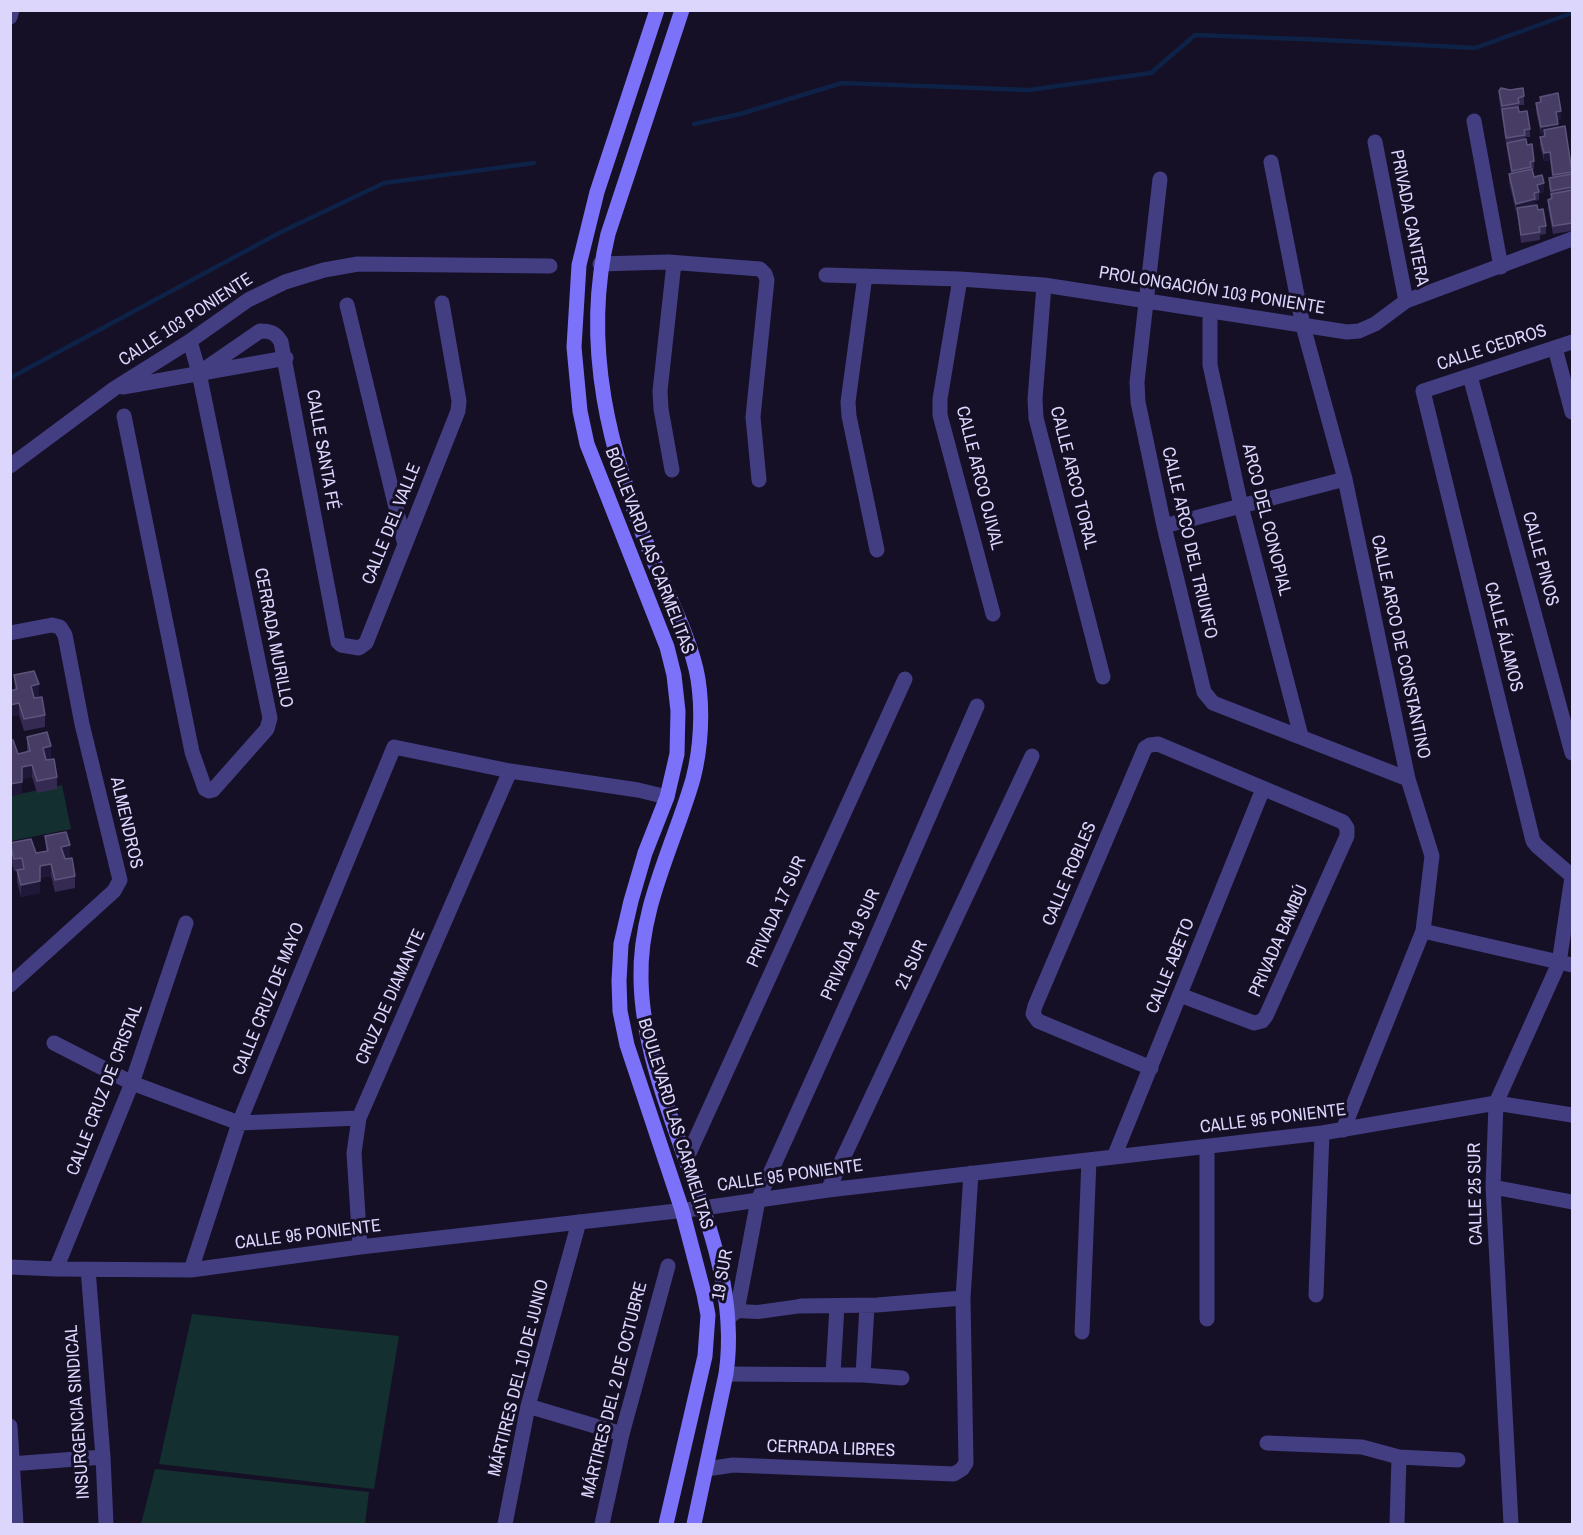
<!DOCTYPE html>
<meta charset="utf-8">
<style>
body{margin:0}
#map{position:relative;width:1583px;height:1535px;overflow:hidden;background:#151025;font-family:"Archivo Narrow",sans-serif}
canvas{display:block}
.frame{position:absolute;inset:0;border:12px solid #dcd6fd;pointer-events:none}
</style>
<div id="map">
<canvas width="1583" height="1535"></canvas>
<div class="frame"></div>
</div>
<script>
const ctx = document.querySelector('canvas').getContext('2d');
ctx.lineJoin = 'round';
function paint(path, color) { ctx.fillStyle = color; ctx.fill(path, 'evenodd'); }
function trace(path, color, width, dash) { ctx.strokeStyle = color; ctx.lineWidth = width; ctx.lineCap = dash ? 'butt' : 'round'; ctx.setLineDash(dash || []); ctx.stroke(path); }
function label(font, color, halo, rows, align = 'center') {
  ctx.font = font + ' "Archivo Narrow",sans-serif'; ctx.lineWidth = 6; ctx.setLineDash([]); ctx.textBaseline = 'middle'; ctx.strokeStyle = halo; ctx.fillStyle = color; for (const [text, x, y, turn = 0] of rows) {
    ctx.save(); ctx.translate(x, y); ctx.rotate((+turn || 0) * Math.PI / 180); ctx.textAlign = isNaN(turn) ? turn : align; if (halo) ctx.strokeText(text, 0, 0); ctx.fillText(text, 0, 0); ctx.restore();
  }
}
paint(new Path2D(`
 M62 785 71 829 11 841 10 796Z
 M192 1314 399 1336 374 1489 159 1464Z
 M155 1469 369 1492 365 1524H141Z`), '#132f2f');
trace(new Path2D(`
 M694 124 740 114 842 83 1029 90 1151 73 1195 35 1326 40 1475 48 1572 13
 M10 378 281 232 384 183 534 163`), '#0e2146', 4.5);
trace(new Path2D(`
 M737 1311 758 1312 801 1306`), '#433d82', 14);
trace(new Path2D(`
 M10 17 12 10
 M1474 121 1501 267
 M1375 142 1406 301
 M1271 162 1303 326 1345 479 1408 779 1432 856 1423 931 1343 1130
 M1160 179 1137 382 1138 402 1164 526 1204 692 1213 703 1408 779
 M600 264 668 262 760 269 765 274 767 280 753 417 759 480
 M826 275 960 279 1044 285 1347 332 1359 331 1375 324 1406 301 1572 239
 M865 276 848 402 849 416 877 550
 M960 279 940 399V415L993 614
 M1044 285 1035 399 1036 418 1103 677
 M347 305 405 545
 M1210 311V365L1241 506 1301 736
 M1572 342 1423 391 1533 841 1537 846 1572 876
 M1555 348 1572 412
 M199 373 260 331C271 331 276 333 281 342L338 642 341 645 359 648 366 643 458 411 459 401 442 303
 M1470 376 1572 753
 M123 387 286 358
 M124 416 192 752 205 789 209 791 213 790 267 729 270 718 199 373 190 341
 M10 466 115 388 190 341 248 300 285 282 324 270 358 264 550 266
 M672 470 661 409 660 391 674 263
 M1164 526 1345 479
 M10 633 52 625 60 627 65 635 82 724 120 880 114 891 10 985
 M1423 931 1572 965
 M54 1043 132 1083 239 1123 359 1118
 M1151 1068 1038 1021 1033 1014 1035 1006 1145 748 1150 745 1158 744 1343 822 1347 828V836L1266 1016 1262 1021 1254 1023 1180 995
 M1207 1147V1319
 M1114 1157 1263 789
 M686 1160 905 679
 M1493 1187 1572 1202
 M828 1190 1032 756
 M360 1247 354 1153 359 1118 510 771
 M10 1267 56 1269 191 1270 360 1247 703 1208 828 1190 1322 1133 1496 1103 1572 1115
 M56 1269 132 1083 186 923
 M88 1269 103 1457 106 1524
 M191 1270 239 1123 394 747 510 771 638 790 667 797
 M1316 1295 1322 1133
 M801 1306 877 1305 963 1298
 M729 1317 737 1311 758 1200 867 959 977 706
 M1082 1332 1089 1160
 M726 1374 863 1375 902 1378
 M833 1374 837 1306
 M863 1375 867 1306
 M528 1406 622 1434
 M10 1426 16 1524
 M1267 1443 1362 1447 1399 1457 1458 1460
 M10 1464 103 1457
 M707 1469 733 1465 954 1474 962 1469 966 1463 963 1298 971 1173
 M505 1524 528 1406 579 1222
 M602 1524 622 1434 668 1266
 M1397 1524 1399 1457
 M1511 1524 1493 1187 1496 1103 1559 963 1572 877`), '#433d82', 15);
trace(new Path2D(`
 M657 10 597 192 579 265 574 347 580 411 587 444 667 647 674 675 678 711 677 754 667 797 645 853 631 901 621 944 619 981 620 1011 627 1045 682 1210 704 1294 708 1315 705 1356 666 1524
 M682 10 608 234C581 346 610 454 652 557 667 593 692 642 698 679 703 711 701 748 693 779 674 845 639 908 641 979 643 1112 746 1240 726 1374L694 1524`), '#7b72f9', 15);
paint(new Path2D(`
 M1499 91 1524 96V105H1519V112L1530 129V137H1525V140L1527 145 1534 161V169L1532 170 1534 177 1544 192 1539 193V200L1535 201V205L1546 226V234L1540 235V240L1521 243 1517 211 1516 212 1509 182V174H1511L1499 99Z
 M1540 97 1561 119 1557 120 1558 127 1572 172V231L1553 234 1548 208V200L1551 199 1549 186V178L1552 177 1550 160 1544 161 1540 145V137L1544 136V135H1541L1536 111V103L1540 102Z
 M14 675 39 696 34 697 45 715V727L24 731 19 715 10 717V691L15 690Z
 M27 737 51 758 46 759 57 777V789L37 793 32 777 22 779V794L18 754 27 752Z
 M45 836 70 857 65 858 75 876V888L55 892 51 876 40 878V893L21 897 17 882V871H14L10 857V843L36 853 46 851Z`), '#342a52');
paint(new Path2D(`
 M1561 111V119L1556 120V112Z
 M1558 124V132L1544 130V135H1541V127Z
 M1550 152V160L1544 161V153Z
 M1544 183V192L1537 193V185Z
 M1535 199V207L1517 208V211L1516 212V204Z
 M39 684V696L31 698V686Z
 M19 703V715L10 717V705Z
 M51 746V758L43 760V748Z
 M32 765V777L22 779V794L10 796V784L22 767Z
 M70 845V857L61 859V847Z
 M51 864V876L40 878V866Z
 M40 881V893L21 897V885Z`), '#201838');
const building = new Path2D(`
 M1501 88 1510 90 1523 88 1524 96 1518 98 1519 103 1502 106 1499 91Z
 M1558 93 1561 111 1556 112 1558 124 1541 127 1536 103 1541 102 1540 97Z
 M1518 107 1519 112 1527 111 1530 129 1524 130 1525 135 1506 138 1502 109Z
 M1565 126 1572 172 1553 175 1550 152 1544 153 1540 137 1545 136 1544 130Z
 M1526 139 1527 145 1532 144 1534 161 1530 162 1531 167 1512 171 1507 143Z
 M1532 169 1534 177 1542 175 1544 183 1537 185 1539 192 1534 193 1535 199 1516 204 1509 174Z
 M1572 174V187L1551 191 1549 178Z
 M1572 190V223L1553 226 1548 200 1552 198 1551 194Z
 M1537 205 1538 210 1543 209 1546 226 1539 227 1540 232 1521 235 1517 208Z
 M34 671 39 684 31 686 34 698 42 697 45 715 24 719 19 703 10 705V691L17 689 14 675Z
 M47 732 51 746 43 748 46 760 54 759 57 777 37 781 32 765 22 767V782L10 784V740H13L18 754 30 751 27 737Z
 M66 832 70 845 61 847 65 859 72 858 75 876 55 880 51 864 40 866V881L21 885 17 870 24 869 22 858 14 859 10 843 31 839 36 853 48 851 45 836Z`);
paint(building, '#463c64');
trace(building, '#5d547c', 1.5);
label('18px', '#dcd6fd', '#151025', [
 ["PRIVADA CANTERA",1409,218,79],
 ["PROLONGACIÓN 103 PONIENTE",1212,291,9],
 ["CALLE 103 PONIENTE",186,320,-33],
 ["CALLE CEDROS",1492,348,-18],
 ["CALLE SANTA FÉ",322,450,80],
 ["CALLE ARCO OJIVAL",979,478,76],
 ["CALLE ARCO TORAL",1073,478,76],
 ["ARCO DEL CONOPIAL",1266,520,76],
 ["CALLE DEL VALLE",392,524,-68],
 ["CALLE ARCO DEL TRIUNFO",1189,543,77],
 ["BOULEVARD LAS CARMELITAS",649,551,69],
 ["CALLE PINOS",1540,559,75],
 ["CALLE ÁLAMOS",1503,637,76],
 ["CERRADA MURILLO",273,638,79],
 ["CALLE ARCO DE CONSTANTINO",1400,647,78],
 ["ALMENDROS",126,823,77],
 ["CALLE ROBLES",1070,874,-67],
 ["PRIVADA 17 SUR",777,912,-66],
 ["PRIVADA BAMBÚ",1279,941,-66],
 ["PRIVADA 19 SUR",851,945,-66],
 ["21 SUR",912,965,-65],
 ["CALLE ABETO",1171,966,-68],
 ["CRUZ DE DIAMANTE",391,997,-66],
 ["CALLE CRUZ DE MAYO",269,999,-68],
 ["CALLE CRUZ DE CRISTAL",105,1090,-69],
 ["CALLE 95 PONIENTE",1273,1119,-7],
 ["BOULEVARD LAS CARMELITAS",675,1124,73],
 ["CALLE 95 PONIENTE",790,1176,-8],
 ["CALLE 25 SUR",1476,1194,-91],
 ["CALLE 95 PONIENTE",308,1235,-7],
 ["19 SUR",723,1275,-80],
 ["MÁRTIRES DEL 10 DE JUNIO",519,1378,-76],
 ["MÁRTIRES DEL 2 DE OCTUBRE",615,1390,-76],
 ["INSURGENCIA SINDICAL",78,1412,-94],
 ["CERRADA LIBRES",831,1449,2]
]);
</script>
